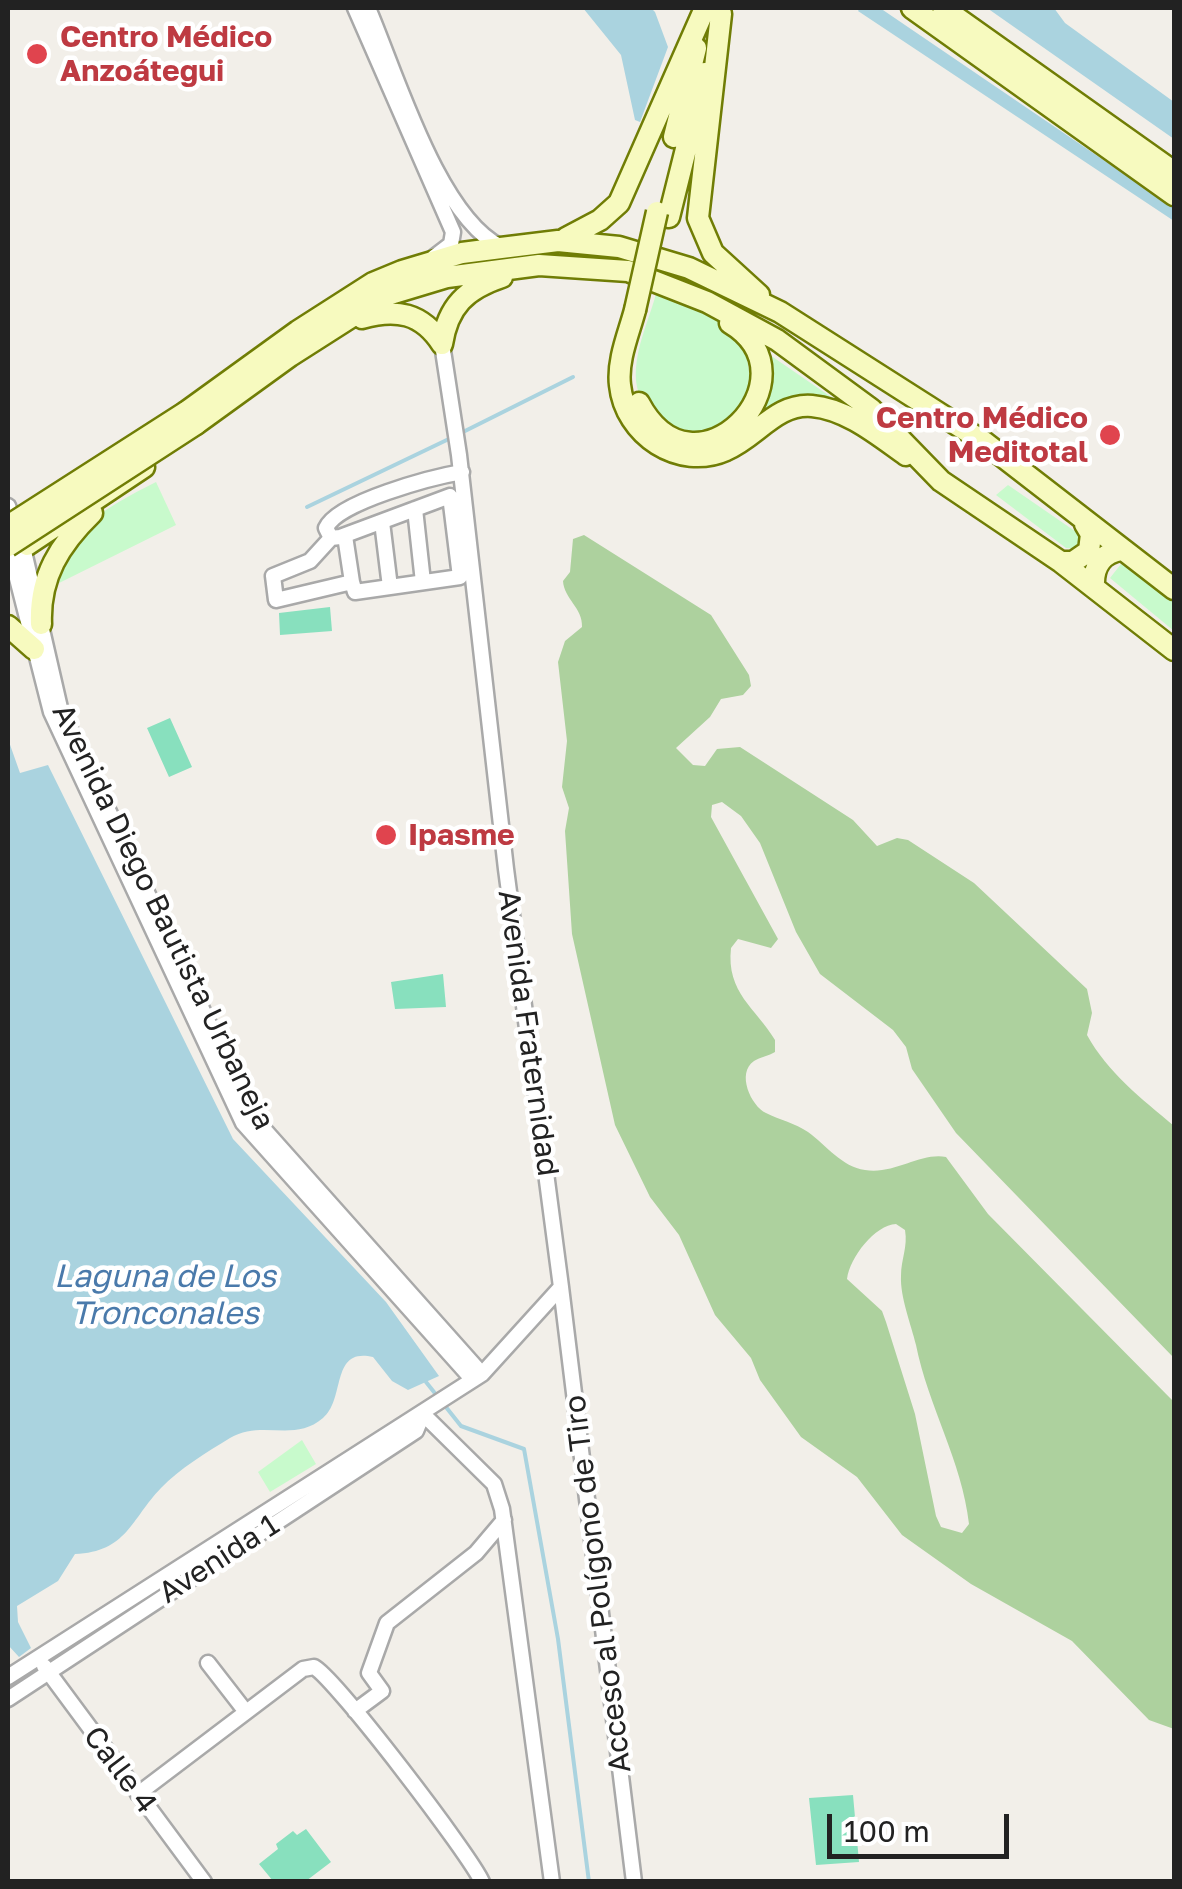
<!DOCTYPE html>
<meta charset="utf-8">
<style>
body{margin:0}
#map{position:relative;width:1182px;height:1889px;overflow:hidden;background:#f2efe9;font-family:"Golos Text",sans-serif}
canvas{display:block}
.frame{position:absolute;inset:0;border:10px solid #222;pointer-events:none}
.scale{position:absolute;left:827px;top:1814px;width:182px;height:45px;box-sizing:border-box;border:5px solid #222;border-top:0;padding-left:12px;font-size:30px;line-height:35px;white-space:nowrap;color:#222;-webkit-text-stroke:8px #fff;paint-order:stroke}
</style>
<div id="map">
<canvas width="1182" height="1889"></canvas>
<div class="frame"></div>
<div class="scale">100 m</div>
</div>
<script>
const ctx = document.querySelector('canvas').getContext('2d');
ctx.lineJoin = 'round';
function paint(path, color) { ctx.fillStyle = color; ctx.fill(path, 'evenodd'); }
function trace(path, color, width, dash) { ctx.strokeStyle = color; ctx.lineWidth = width; ctx.lineCap = dash ? 'butt' : 'round'; ctx.setLineDash(dash || []); ctx.stroke(path); }
function label(font, color, halo, rows, align = 'center') {
  ctx.font = font + ' "Golos Text",sans-serif'; ctx.lineWidth = 9; ctx.setLineDash([]); ctx.textBaseline = 'middle'; ctx.strokeStyle = halo; ctx.fillStyle = color; for (const [text, x, y, turn = 0] of rows) {
    ctx.save(); ctx.translate(x, y); ctx.rotate((+turn || 0) * Math.PI / 180); ctx.textAlign = isNaN(turn) ? turn : align; if (halo) ctx.strokeText(text, 0, 0); ctx.fillText(text, 0, 0); ctx.restore();
  }
}
paint(new Path2D(`
 M584 535 711 615 749 675 751 686 743 695 721 699 710 717 676 748 693 765 705 766 717 749 740 747 853 820 877 846 897 838 908 840 974 883 1087 989 1092 1013 1087 1035C1108 1073 1141 1098 1174 1126V1358L956 1133 912 1069 906 1047 893 1030 820 974 796 932 760 843 741 816 722 802 712 805 711 817 778 939 771 948 738 939 731 948C726 993 756 1008 775 1040V1052C769 1056 760 1057 754 1061 736 1073 751 1106 766 1113 780 1120 795 1123 808 1132 826 1145 842 1167 865 1170 894 1175 921 1152 946 1157L988 1214 1174 1402V1729L1149 1720 1072 1641 971 1584 902 1535 857 1477 801 1437 760 1380 751 1358 715 1315 679 1235 650 1197 615 1125 572 934 565 831 569 808 562 787 567 741 558 662 565 641 582 627C583 608 564 599 563 581L570 572 573 539ZM896 1224 905 1230C908 1247 901 1259 901 1276 900 1297 911 1324 916 1345 928 1406 962 1461 969 1524L962 1533 941 1527 936 1516 915 1414 886 1322 882 1311 847 1279C850 1257 875 1225 896 1224Z`), '#add19e');
paint(new Path2D(`
 M657 290C682 302 717 314 735 336 779 392 711 470 658 418 649 409 640 400 637 387 631 355 650 319 657 290Z
 M767 353 834 399H791L758 415 768 382Z
 M156 482 176 525 49 588C68 528 103 509 156 482Z
 M1008 485 1082 536 1080 549 1066 548 996 495Z
 M1121 564 1174 600V631L1110 578Z
 M302 1440 316 1464 270 1492 258 1472Z`), '#c8facc');
paint(new Path2D(`
 M330 607 332 631 280 635 279 613Z
 M170 718 192 767 169 777 147 728Z
 M443 974 446 1007 395 1009 391 982Z
 M853 1795 859 1862 816 1865 809 1798Z
 M306 1829 331 1862 306 1881H273L259 1864 278 1849 276 1844 293 1831 297 1835Z`), '#88e0be');
paint(new Path2D(`
 M583 8H651L655 12 668 47 640 122 635 120 621 55Z
 M860 8H880L1174 208V221L858 11Z
 M987 8H1054L1065 23 1174 102V139Z
 M8 739 20 773 48 765 233 1139 386 1302 439 1376 408 1390 392 1381 373 1357C330 1347 346 1399 323 1418 294 1443 262 1419 230 1438 207 1452 179 1469 161 1488 131 1519 127 1552 75 1554L58 1581 17 1606 18 1622 31 1648 19 1657 8 1645Z`), '#aad3df');
trace(new Path2D(`
 M461 433 573 377
 M307 507 453 437
 M426 1382 461 1426 524 1449 558 1639 589 1882`), '#aad3df', 4);
const minor = new Path2D(`
 M355 8 453 232 451 244 434 257
 M368 8C396 73 438 216 501 247
 M8 506 23 547 60 708 253 1117 482 1374
 M415 509 423 582
 M382 522 390 587
 M345 536 352 582
 M331 538 310 561 273 576 276 600 352 582 355 592 460 577 450 496 340 537 331 538 326 528C337 502 433 477 462 472
 M8 543 51 712 243 1123 473 1380
 M561 1287 634 1882
 M423 1414 494 1484 502 1509 552 1882
 M208 1663 246 1712
 M44 1666 204 1882
 M8 1677 482 1374 561 1287 506 869 459 455 442 344
 M8 1699 416 1431 423 1414
 M355 1711 382 1691 369 1673 387 1623 476 1553 504 1520
 M138 1794 303 1669 314 1667C335 1678 471 1856 482 1882`);
const secondary = new Path2D(`
 M912 8 1174 195
 M943 8 1174 172
 M721 14 698 218 713 253 759 295
 M674 137 696 48
 M669 217 705 73
 M566 238 600 220 619 203 705 8
 M635 310C629 333 617 360 620 385 625 435 679 471 726 450 757 437 776 403 812 406 847 409 879 436 906 455
 M362 318C396 308 422 313 442 344
 M442 344C448 306 466 289 502 277
 M639 403C695 509 820 377 730 323
 M186 412 298 331 373 283 402 271 462 253 501 248 558 241 619 247 689 268 780 312 984 442 1174 589
 M196 424 290 356 384 296 447 277 539 265 628 271 707 302 777 340 871 409 941 481 1061 562 1174 650
 M27 545 144 467
 M1061 562H1073L1089 551 1091 534 1085 524
 M1094 586C1093 566 1102 553 1121 550
 M41 624C39 577 60 544 92 513
 M8 626 34 649`);
trace(minor, '#a9a9a9', 19);
trace(secondary, '#707d05', 25);
trace(minor, '#fff', 14);
trace(secondary, '#f7fabf', 20);
const secondaryBridge = new Path2D(`
 M635 310 657 212
 M8 526 186 412
 M8 546 196 424`);
trace(secondaryBridge, '#707d05', 25, []);
trace(secondaryBridge, '#f7fabf', 20);
for (const [x, y, r, color] of [
 [37,54,12,"#e0444e"],
 [1110,435,12,"#e0444e"],
 [386,835,12,"#e0444e"]
]) { const dot = new Path2D(); dot.arc(x, y, r, 0, 2 * Math.PI); ctx.fillStyle = color; ctx.fill(dot); trace(dot, '#fff', 4); }
label('bold 30px', '#be3a42', '#fff', [
 ["Centro Médico",60,37],
 ["Anzoátegui",60,71],
 ["Centro Médico",1088,418,"right"],
 ["Meditotal",1088,452,"right"],
 ["Ipasme",408,835]
], 'left');
label('30px', '#222', '#fff', [
 ["Avenida Diego Bautista Urbaneja",163,917,64],
 ["Avenida Fraternidad",528,1033,82],
 ["Avenida 1",219,1559,-33],
 ["Acceso al Polígono de Tiro",598,1584,-97],
 ["Calle 4",120,1770,53]
]);
label('italic 32px', '#4a7aab', '#fff', [
 ["Laguna de Los",165,1277],
 ["Tronconales",165,1314]
]);
</script>
